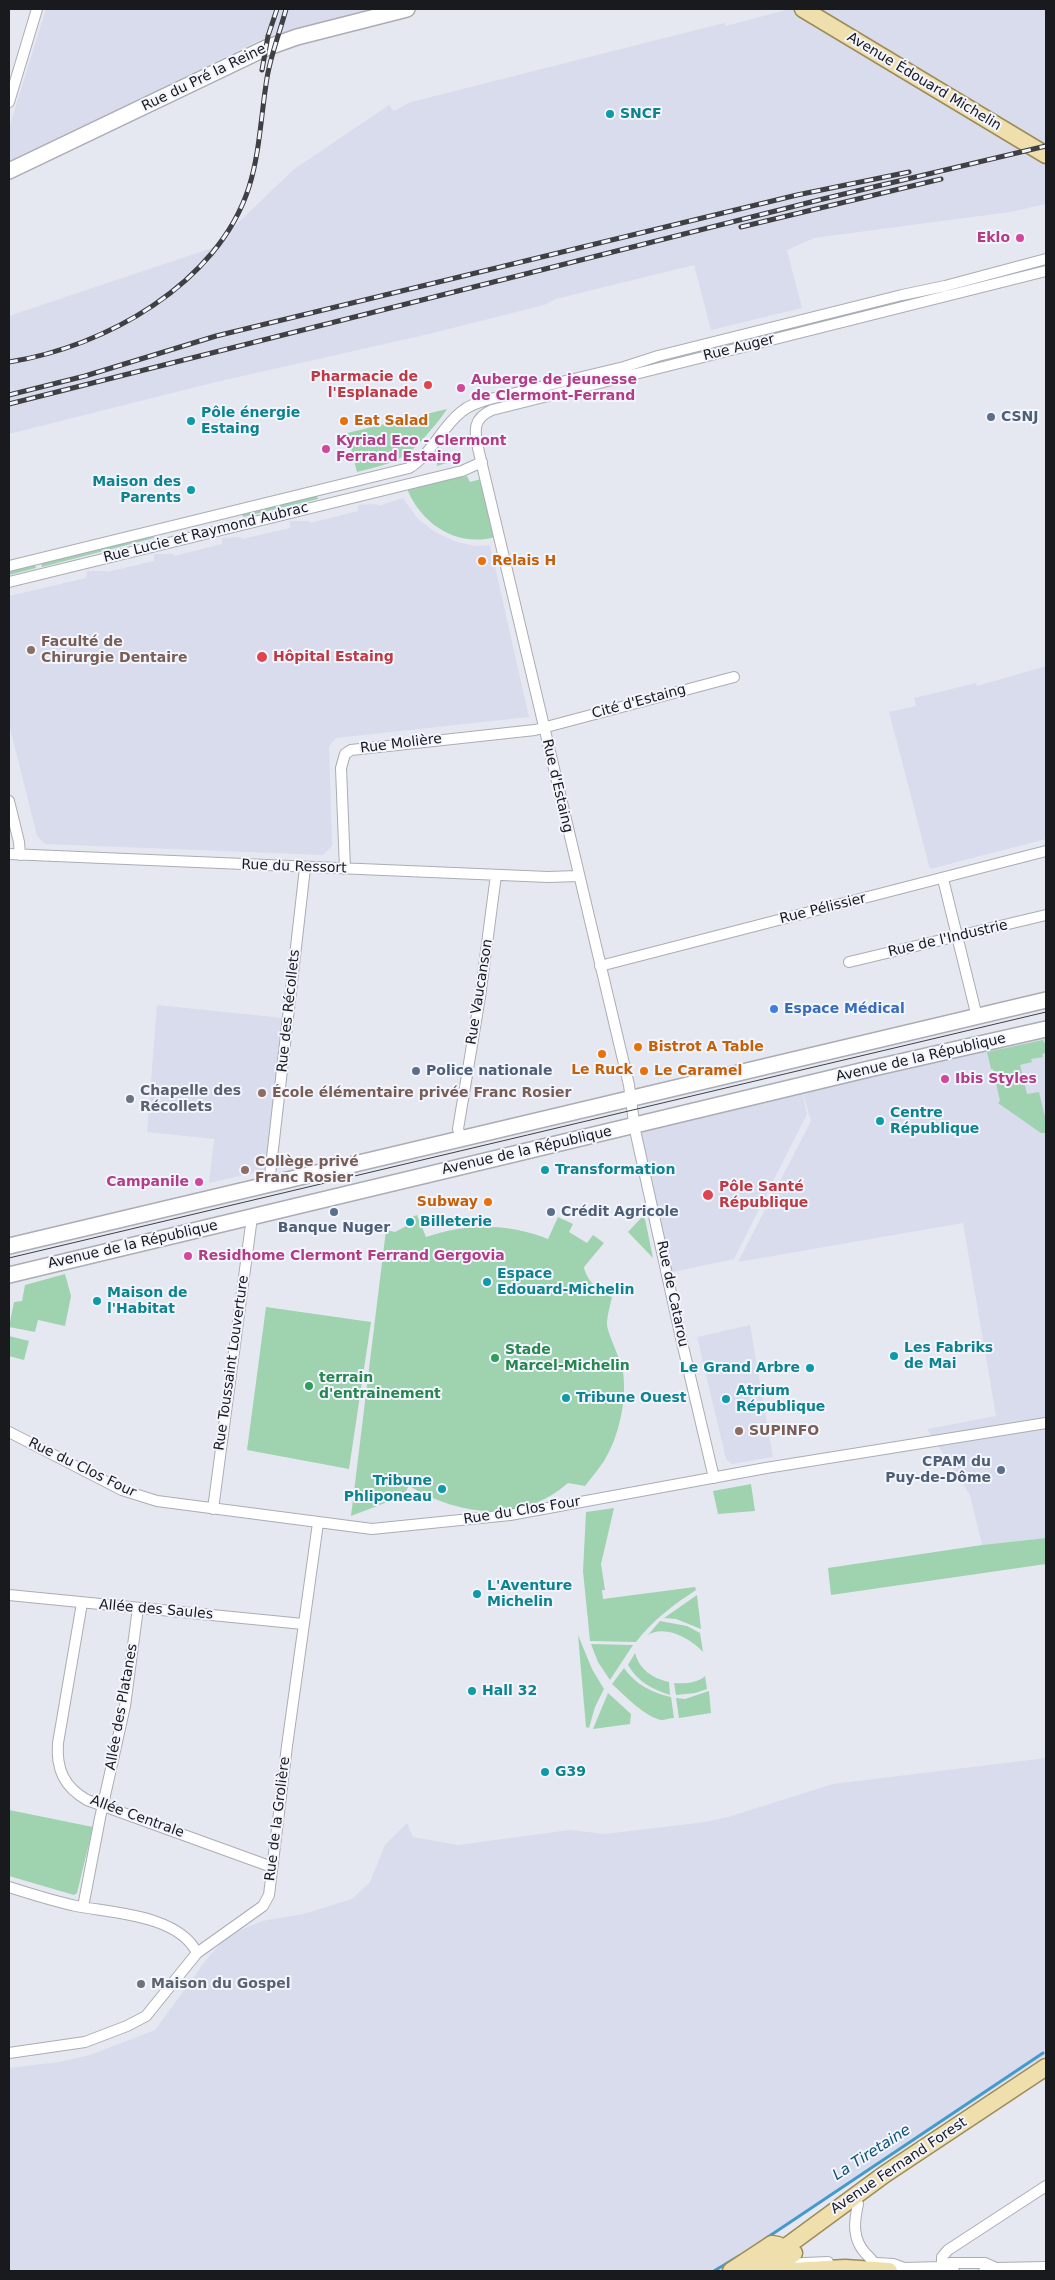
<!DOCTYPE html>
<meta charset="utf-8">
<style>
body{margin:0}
#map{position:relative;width:1055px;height:2280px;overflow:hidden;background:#e6e8f1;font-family:"DejaVu Sans",sans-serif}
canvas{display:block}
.frame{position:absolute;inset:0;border:10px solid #191a1d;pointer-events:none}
</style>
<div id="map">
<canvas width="1055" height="2280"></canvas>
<div class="frame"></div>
</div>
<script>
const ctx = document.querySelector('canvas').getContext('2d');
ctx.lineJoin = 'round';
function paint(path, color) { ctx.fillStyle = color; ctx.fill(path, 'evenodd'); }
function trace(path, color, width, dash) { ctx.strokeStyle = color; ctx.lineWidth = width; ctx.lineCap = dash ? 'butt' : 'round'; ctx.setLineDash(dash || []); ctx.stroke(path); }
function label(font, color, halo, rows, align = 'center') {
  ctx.font = font + ' "DejaVu Sans",sans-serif'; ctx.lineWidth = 4; ctx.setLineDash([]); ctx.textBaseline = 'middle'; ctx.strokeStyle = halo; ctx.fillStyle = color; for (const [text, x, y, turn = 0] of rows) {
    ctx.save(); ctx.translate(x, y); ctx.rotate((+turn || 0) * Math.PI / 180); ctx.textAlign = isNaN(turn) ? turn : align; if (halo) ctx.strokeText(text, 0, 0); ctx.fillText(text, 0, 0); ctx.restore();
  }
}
paint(new Path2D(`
 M46 9H375L268 36 9 163V128Z
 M789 9H1046V204L1010 212 814 238 787 250 802 308 711 330 694 265 556 299 544 305 433 333 212 383 9 434V316L212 248 293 170 389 105 394 111 411 102 724 23 726 26Z
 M403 498 418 519 435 532 457 542 475 546 490 545 529 717 336 738 329 746 332 846 323 855 45 844 37 836 9 724V596L86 578 87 571H106L107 572 154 561V554H173L174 556 222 544V538L241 537 242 539 290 528V521H309L310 523 358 511V505L377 504 378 506Z
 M1046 666V839L930 869 889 712 916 706 914 698 976 683 977 686Z
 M157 1005 283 1018 266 1170 209 1183 214 1139 147 1132Z
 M1046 1029V1538L982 1545 970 1495 927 1429 996 1416 963 1223 738 1262 811 1121 801 1087 807 1114 734 1259 668 1273 636 1131 639 1126 801 1086Z
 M750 1325 773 1457 732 1464 726 1459 697 1337Z
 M1046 1758V2055L716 2271H9V2068L59 2062 90 2055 155 2030 206 1960 227 1936 262 1921 303 1914 352 1899 370 1882 385 1845 407 1823 413 1837 458 1845 570 1830 605 1834 705 1822 728 1817 833 1784Z`), '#d8dcec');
paint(new Path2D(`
 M447 409C442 417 436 424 430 431 404 462 395 462 357 472L347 433Z
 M446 454 455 457 456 460 437 466V463Z
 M461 473 462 477 467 476 470 482 481 479 495 537C455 548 419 522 406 486Z
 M317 496 318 499 243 517 242 514Z
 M153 536 154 538 42 567 41 563Z
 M35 565 36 568 9 575V571Z
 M1043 1040 1046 1046V1053L1042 1054 1043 1057 1031 1059 1032 1062 1020 1065 1027 1094 1039 1092 1046 1121V1133H1041L998 1103 1000 1101 993 1069H991L987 1052Z
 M417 1215 426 1237C468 1223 507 1223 548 1239L558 1217 573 1224 569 1232 587 1243 593 1235 604 1243 584 1267C586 1280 600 1293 612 1297 610 1306 607 1316 607 1324 607 1333 621 1359 623 1372 627 1400 619 1437 604 1461 598 1470 591 1478 585 1486L568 1483C521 1524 460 1516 409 1486L403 1496 351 1516 386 1230 395 1232 414 1222 412 1217Z
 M642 1217 645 1219 653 1258 628 1232Z
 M65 1274 71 1296 65 1326 38 1320 35 1332 9 1327 14 1302 22 1301 25 1285Z
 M266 1307 371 1322 349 1469 247 1450Z
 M9 1336 29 1341 24 1360 9 1356Z
 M751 1484 755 1511 718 1514 713 1491Z
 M614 1508 601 1564 605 1590H602L603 1599 695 1587 696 1590C673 1605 653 1620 636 1642L590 1641 583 1571 586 1512Z
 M1046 1538V1564L831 1595 828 1568 982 1545Z
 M697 1595 701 1629 676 1619 664 1618Z
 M660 1621 687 1626 700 1633 703 1652C692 1639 664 1624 648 1635Z
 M578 1635 592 1669 604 1689 595 1707 589 1728 586 1727Z
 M591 1644 633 1645 610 1680 598 1662Z
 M635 1653C640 1670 652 1678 669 1682L670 1695C652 1689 638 1682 628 1665Z
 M624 1668C635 1684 652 1693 671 1697L674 1718C670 1718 665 1720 662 1720 646 1718 624 1695 612 1684Z
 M705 1676 707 1689 695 1693 676 1695 674 1683C684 1684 698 1683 705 1676Z
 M709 1691 711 1713 679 1718 676 1698 685 1699Z
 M608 1693 631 1714 630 1724 593 1729Z
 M9 1810 93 1827 77 1893 74 1895 9 1876Z`), '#9fd2af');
trace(new Path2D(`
 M765 2239 1043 2053
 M714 2271 739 2256`), '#459acc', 3);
const street = new Path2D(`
 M9 102 37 9
 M9 566 409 468C431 455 441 428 461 412 469 405 479 402 490 399L624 367 658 356 902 295 945 286 1046 259
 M9 582 462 471 482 462
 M9 801 19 842 20 855
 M9 854 548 877 578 876
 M345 869 341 768 345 754 351 750 535 730 734 677
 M943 879 977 1017
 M849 962 1046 915
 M600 966 1046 851
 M461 1138 458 1129 480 997 496 875
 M269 1184 305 868
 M9 1432 122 1490 157 1501 372 1529 510 1515 766 1468 1046 1423
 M714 1478 681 1338 635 1130 629 1085 478 448C474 431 473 418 492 410L1046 271
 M213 1509 252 1217
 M9 1595 303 1624
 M82 1603 58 1743C56 1769 64 1787 87 1800L272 1867
 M9 1887C31 1894 53 1901 76 1906 112 1913 179 1915 197 1953
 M83 1907 100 1818 125 1706 138 1608
 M9 2053 85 2042 127 2026 146 2016 197 1953 263 1906 269 1895 287 1746 318 1523
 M858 2204C854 2222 852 2239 866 2254 871 2259 875 2262 877 2269
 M877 2263 893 2264 904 2268
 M783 2264 828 2262
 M942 2267V2257L948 2250 1046 2186
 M942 2267 954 2271
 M899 2270 904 2268 942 2267 950 2263H985L996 2268
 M984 2271 996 2268 1046 2267`);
const secondary = new Path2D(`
 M9 171 266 48 297 37 407 9
 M9 1246 1046 1000
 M9 1275 869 1069 1046 1029`);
const primary = new Path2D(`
 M803 9 1046 155
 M731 2271 772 2244 778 2245
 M753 2271 885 2174 1046 2067
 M772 2271 794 2253
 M793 2271 845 2268 889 2271`);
trace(street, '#aaadb5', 12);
trace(secondary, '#aaadb5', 18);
trace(primary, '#9e8c57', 19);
trace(street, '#fff', 10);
trace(secondary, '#fff', 15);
trace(primary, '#efdfad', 16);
trace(new Path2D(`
 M9 1258 1046 1012`), '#3f4044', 1);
const rail = new Path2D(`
 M262 70 268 36 277 9
 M741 227 941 179
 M9 362C105 347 218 284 249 187 260 152 261 114 267 78 271 54 280 32 286 9
 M9 395 85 376 216 336 797 195 909 172
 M9 404 823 199 1046 146`);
trace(rail, '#3f4044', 5);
trace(rail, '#f3f5fe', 3, [9]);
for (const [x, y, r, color] of [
 [610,114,5,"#0f9aa8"],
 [1020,238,5,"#d1479c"],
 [428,385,5,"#e0444e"],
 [461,388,5,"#d1479c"],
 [991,417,5,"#5c6f8a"],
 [191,421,5,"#0f9aa8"],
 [344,421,5,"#e8710a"],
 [326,449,5,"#d1479c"],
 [191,490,5,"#0f9aa8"],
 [482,561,5,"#e8710a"],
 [31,650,5,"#8d6e63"],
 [262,657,6,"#e0444e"],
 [774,1009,5,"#3f7fe0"],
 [638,1047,5,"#e8710a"],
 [602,1054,5,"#e8710a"],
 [416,1071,5,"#5c6f8a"],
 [644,1071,5,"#e8710a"],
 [945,1079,5,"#d1479c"],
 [262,1093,5,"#8d6e63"],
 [130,1099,5,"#6b7280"],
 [880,1121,5,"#0f9aa8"],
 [245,1170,5,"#8d6e63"],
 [545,1170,5,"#0f9aa8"],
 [199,1182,5,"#d1479c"],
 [708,1195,6,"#e0444e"],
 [488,1202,5,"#e8710a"],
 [334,1212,5,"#5c6f8a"],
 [551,1212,5,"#5c6f8a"],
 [410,1222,5,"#0f9aa8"],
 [188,1256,5,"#d1479c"],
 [487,1282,5,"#0f9aa8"],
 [97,1301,5,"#0f9aa8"],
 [894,1356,5,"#0f9aa8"],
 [495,1358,5,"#2e9e5b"],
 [810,1368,5,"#0f9aa8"],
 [309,1386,5,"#2e9e5b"],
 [566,1398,5,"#0f9aa8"],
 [726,1399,5,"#0f9aa8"],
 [739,1431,5,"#8d6e63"],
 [1001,1470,5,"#5c6f8a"],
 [442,1489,5,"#0f9aa8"],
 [477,1594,5,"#0f9aa8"],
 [472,1691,5,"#0f9aa8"],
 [545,1772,5,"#0f9aa8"],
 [141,1984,5,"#6b7280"]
]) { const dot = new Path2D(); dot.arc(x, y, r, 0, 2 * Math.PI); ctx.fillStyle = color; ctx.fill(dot); trace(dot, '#f3f5fe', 2); }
label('14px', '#191a1d', '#f3f5fe', [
 ["Rue du Pré la Reine",204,78,-26],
 ["Avenue Édouard Michelin",924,82,31],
 ["Rue Auger",739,348,-14],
 ["Rue Lucie et Raymond Aubrac",206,533,-14],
 ["Cité d'Estaing",639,702,-15],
 ["Rue Molière",401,744,-7],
 ["Rue d'Estaing",557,786,77],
 ["Rue du Ressort",294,867,2],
 ["Rue Pélissier",823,909,-14],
 ["Rue de l'Industrie",948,939,-13],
 ["Rue Vaucanson",480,992,-81],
 ["Rue des Récollets",289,1011,-84],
 ["Avenue de la République",921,1058,-13],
 ["Avenue de la République",527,1151,-13],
 ["Avenue de la République",133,1245,-13],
 ["Rue de Catarou",672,1294,78],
 ["Rue Toussaint Louverture",232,1363,-82],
 ["Rue du Clos Four",82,1468,26],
 ["Rue du Clos Four",522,1511,-9],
 ["Allée des Saules",156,1610,5],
 ["Allée des Platanes",122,1707,-80],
 ["Allée Centrale",137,1817,20],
 ["Rue de la Grolière",278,1819,-83],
 ["Avenue Fernand Forest",899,2166,-34]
]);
label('bold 14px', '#0d838f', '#f3f5fe', [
 ["SNCF",620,114],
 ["Pôle énergie",201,413],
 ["Estaing",201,429],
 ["Maison des",181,482,"right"],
 ["Parents",181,498,"right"],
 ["Centre",890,1113],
 ["République",890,1129],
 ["Transformation",555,1170],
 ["Billeterie",420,1222],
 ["Espace",497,1274],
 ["Edouard-Michelin",497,1290],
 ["Maison de",107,1293],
 ["l'Habitat",107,1309],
 ["Les Fabriks",904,1348],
 ["de Mai",904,1364],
 ["Le Grand Arbre",800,1368,"right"],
 ["Atrium",736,1391],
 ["République",736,1407],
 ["Tribune Ouest",576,1398],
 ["Tribune",432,1481,"right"],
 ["Phliponeau",432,1497,"right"],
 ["L'Aventure",487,1586],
 ["Michelin",487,1602],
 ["Hall 32",482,1691],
 ["G39",555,1772]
], 'left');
label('bold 14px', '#b23c85', '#f3f5fe', [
 ["Eklo",1010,238,"right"],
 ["Auberge de jeunesse",471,380],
 ["de Clermont-Ferrand",471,396],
 ["Kyriad Eco - Clermont",336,441],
 ["Ferrand Estaing",336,457],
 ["Ibis Styles",955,1079],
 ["Campanile",189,1182,"right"],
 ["Residhome Clermont Ferrand Gergovia",198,1256]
], 'left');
label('bold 14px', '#be3a42', '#f3f5fe', [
 ["Pharmacie de",418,377,"right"],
 ["l'Esplanade",418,393,"right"],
 ["Hôpital Estaing",273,657],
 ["Pôle Santé",719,1187],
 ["République",719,1203]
], 'left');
label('bold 14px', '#4e5e75', '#f3f5fe', [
 ["CSNJ",1001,417],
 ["Police nationale",426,1071],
 ["Crédit Agricole",561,1212],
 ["Banque Nuger",334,1228,"center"],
 ["CPAM du",991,1462,"right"],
 ["Puy-de-Dôme",991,1478,"right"]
], 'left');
label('bold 14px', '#c56008', '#f3f5fe', [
 ["Eat Salad",354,421],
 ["Relais H",492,561],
 ["Bistrot A Table",648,1047],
 ["Le Ruck",602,1070,"center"],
 ["Le Caramel",654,1071],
 ["Subway",478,1202,"right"]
], 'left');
label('bold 14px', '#785e54', '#f3f5fe', [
 ["Faculté de",41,642],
 ["Chirurgie Dentaire",41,658],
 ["École élémentaire privée Franc Rosier",272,1093],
 ["Collège privé",255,1162],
 ["Franc Rosier",255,1178],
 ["SUPINFO",749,1431]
], 'left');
label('bold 14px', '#366cbe', '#f3f5fe', [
 ["Espace Médical",784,1009]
], 'left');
label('bold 14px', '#5b616d', '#f3f5fe', [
 ["Chapelle des",140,1091],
 ["Récollets",140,1107],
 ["Maison du Gospel",151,1984]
], 'left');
label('bold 14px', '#27864d', '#f3f5fe', [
 ["Stade",505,1350],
 ["Marcel-Michelin",505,1366],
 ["terrain",319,1378],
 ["d'entrainement",319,1394]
], 'left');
label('italic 15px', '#115375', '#f3f5fe', [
 ["La Tiretaine",872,2153,-33]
]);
</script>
